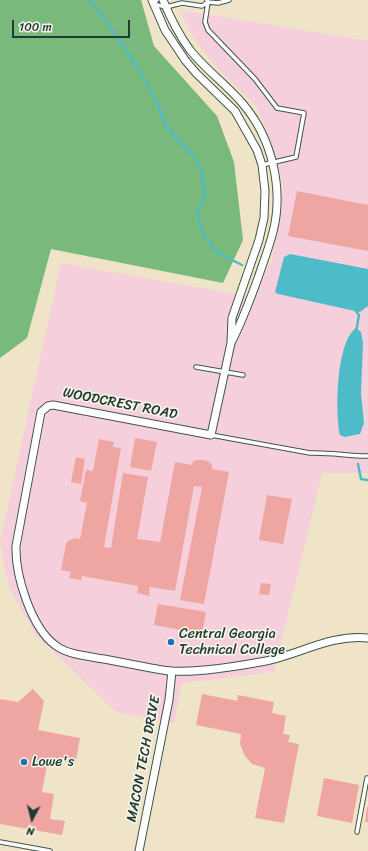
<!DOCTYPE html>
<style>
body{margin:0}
#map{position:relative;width:368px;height:851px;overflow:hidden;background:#efe4c7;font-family:Sriracha,sans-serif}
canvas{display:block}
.north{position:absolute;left:12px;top:799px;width:40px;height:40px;-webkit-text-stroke:3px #fbf7ec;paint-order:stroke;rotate:187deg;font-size:11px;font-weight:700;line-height:16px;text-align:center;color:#1f3d34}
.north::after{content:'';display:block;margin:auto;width:14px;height:18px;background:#1f3d34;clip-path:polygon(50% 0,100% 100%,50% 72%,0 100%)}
.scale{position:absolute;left:12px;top:20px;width:118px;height:18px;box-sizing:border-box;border:2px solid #1f3d34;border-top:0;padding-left:5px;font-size:12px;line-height:14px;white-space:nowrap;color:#1f3d34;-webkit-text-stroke:3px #fbf7ec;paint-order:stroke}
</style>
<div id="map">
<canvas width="368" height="851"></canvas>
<div class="north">N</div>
<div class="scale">100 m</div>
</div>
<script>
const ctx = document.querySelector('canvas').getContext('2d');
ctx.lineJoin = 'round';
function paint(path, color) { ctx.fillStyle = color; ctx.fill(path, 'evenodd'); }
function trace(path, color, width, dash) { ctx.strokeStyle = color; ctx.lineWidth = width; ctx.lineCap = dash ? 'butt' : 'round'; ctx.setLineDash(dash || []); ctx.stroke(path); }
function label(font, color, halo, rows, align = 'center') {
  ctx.font = font + ' Sriracha,sans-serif'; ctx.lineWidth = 3; ctx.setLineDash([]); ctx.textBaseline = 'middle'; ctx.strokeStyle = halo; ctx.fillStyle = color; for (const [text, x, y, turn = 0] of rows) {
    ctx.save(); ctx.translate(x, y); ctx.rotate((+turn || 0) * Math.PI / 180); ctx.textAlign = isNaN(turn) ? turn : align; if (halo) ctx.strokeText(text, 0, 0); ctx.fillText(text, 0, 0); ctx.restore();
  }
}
paint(new Path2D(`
 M180 10 368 41V473H322L274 672 182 683 174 723 116 712 35 634 9 588 0 542 61 263 253 297 272 259 280 218 283 185 273 146 256 106 213 64 192 35Z`), '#f5cfdb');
paint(new Path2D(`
 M0 0H141L154 46 217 116 234 162 243 240 223 283 51 249 27 338 0 358Z`), '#79b97b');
paint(new Path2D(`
 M290 254 368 269V306L360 312 355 311 278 294 275 292 284 257Z
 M356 328 361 332 363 343 361 393 364 423 360 434 345 437 340 435C335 412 336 342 356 328Z`), '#4ebcc8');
trace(new Path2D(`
 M89 0 102 15 140 71 158 105 165 124 174 136 195 158 202 172 205 197 197 212 203 234 218 253 242 265
 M355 310 359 315 356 332
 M358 464 361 479 368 480`), '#4ebcc8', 2.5);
paint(new Path2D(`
 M297 191 368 205V251L288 236Z
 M135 438 157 442 151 471 130 467Z
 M99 439 114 442 113 447 121 448 104 547 111 548 123 473 148 477 137 539 160 542 175 462 192 465 193 461 198 460H204L209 462 212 465V469L229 472 204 604 180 600 202 487 194 486 175 591 150 587 149 596 137 593 138 586 82 576 81 580 69 578 71 572 61 570 66 544 69 540 75 538 80 539 87 503 80 501 86 470 93 471Z
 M76 457 85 459 81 484 71 482Z
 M267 495 292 499 283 544 259 540Z
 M261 583 271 584 269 595 259 594Z
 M158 604 206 612 202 634 154 625Z
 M33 689 44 701 38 730 80 738 75 764 48 759 42 792 54 794 50 819 65 821 62 835 0 824V699L18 702Z
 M202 694 237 701 238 695 274 702 272 713 286 716 283 734 290 735 288 742 299 744 284 823 255 818 265 768 252 764 245 756 240 744 241 734 196 725Z
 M324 778 359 785 352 823 317 816Z
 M367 807H368V822H365Z`), '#efa5a2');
const service = new Path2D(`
 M157 0 153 4 166 7 182 3 202 6 208 2 218 3 229 0
 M207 0 208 2 205 22 208 30 255 79 277 108 304 113 296 157 262 165
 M196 367 243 375
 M211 435 310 453C329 452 348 456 368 456
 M357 832 367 778
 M0 842 50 851`);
const minor = new Path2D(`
 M152 0 165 30 185 60 196 73 235 111 257 150 262 165 265 191 264 218 259 240 232 318 231 343C242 322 250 300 258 278 263 263 269 248 273 232 284 189 272 138 243 104 227 85 206 70 190 50 179 35 170 17 163 0
 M231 343 211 435 53 405 48 406 41 412 16 546C15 575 31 627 55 645 68 655 87 656 104 659 120 662 136 665 151 668 158 669 165 671 172 671 199 673 239 666 266 661 300 654 332 634 368 638
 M139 851 169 700 172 671`);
trace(service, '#3e564a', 5.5);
trace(minor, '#3e564a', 9);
trace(service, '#fff', 3.5);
trace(minor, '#fff', 7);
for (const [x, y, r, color] of [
 [171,642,4,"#1f6fb2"],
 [24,762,4,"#1f6fb2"]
]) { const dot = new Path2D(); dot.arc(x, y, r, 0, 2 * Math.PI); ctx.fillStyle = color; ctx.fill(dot); trace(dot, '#fbf7ec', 1.5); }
label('14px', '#1f3d34', '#fbf7ec', [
 ["WOODCREST ROAD",120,404,11],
 ["MACON TECH DRIVE",144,759,-79]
]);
label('14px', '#1f3d34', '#fbf7ec', [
 ["Central Georgia",179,634],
 ["Technical College",179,650],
 ["Lowe's",32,762]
], 'left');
</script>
